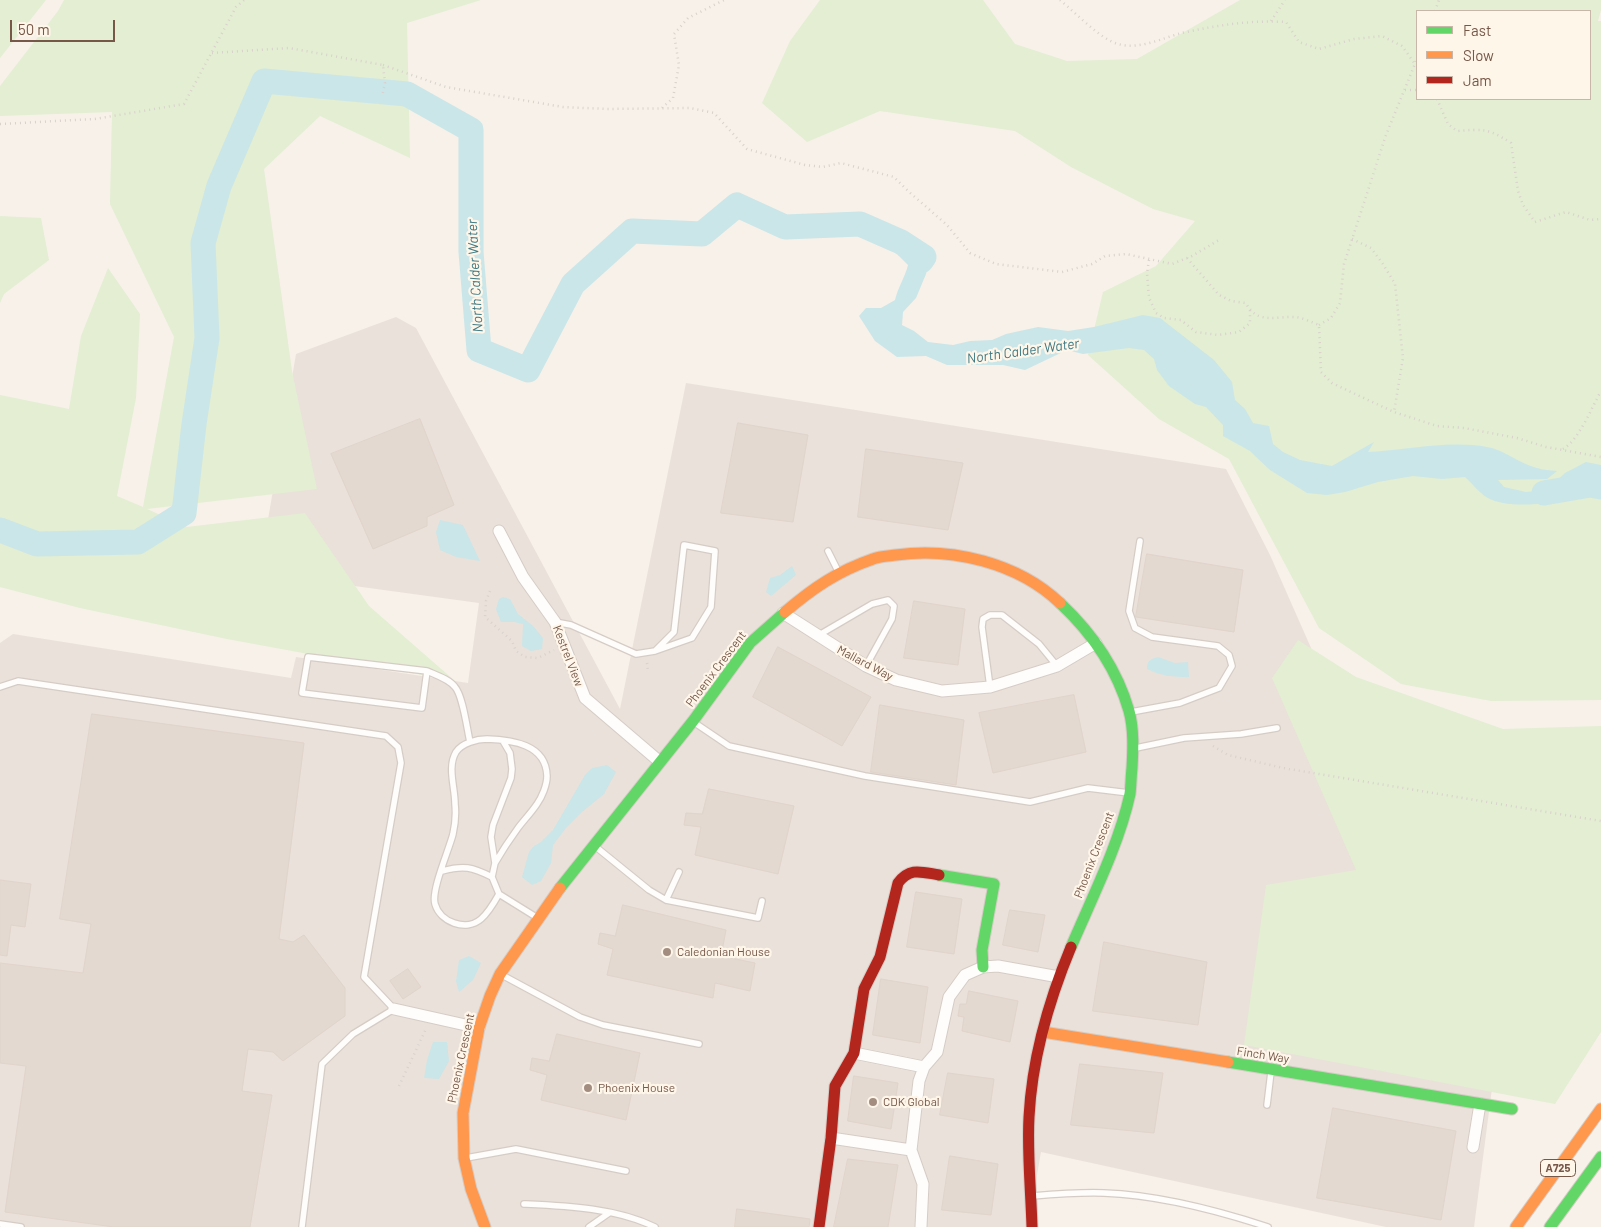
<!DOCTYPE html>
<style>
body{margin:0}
#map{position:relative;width:1601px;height:1227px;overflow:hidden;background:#f7f1e9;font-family:Barlow,sans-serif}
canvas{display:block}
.legend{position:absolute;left:1416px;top:10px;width:175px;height:90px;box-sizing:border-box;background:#fff6ea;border:1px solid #c8b6a9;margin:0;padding:6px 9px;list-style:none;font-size:15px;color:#765748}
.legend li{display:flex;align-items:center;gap:10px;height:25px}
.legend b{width:25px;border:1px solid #c8b6a9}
.scale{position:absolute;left:10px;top:20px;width:105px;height:22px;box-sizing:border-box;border:2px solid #765748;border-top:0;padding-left:6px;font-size:15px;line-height:18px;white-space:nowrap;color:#765748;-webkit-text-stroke:4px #fff6ea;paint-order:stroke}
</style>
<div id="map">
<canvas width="1601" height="1227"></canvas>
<ul class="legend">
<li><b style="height:6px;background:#63d668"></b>Fast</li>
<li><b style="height:6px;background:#ff974d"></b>Slow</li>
<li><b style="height:6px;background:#b3261e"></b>Jam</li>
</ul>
<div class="scale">50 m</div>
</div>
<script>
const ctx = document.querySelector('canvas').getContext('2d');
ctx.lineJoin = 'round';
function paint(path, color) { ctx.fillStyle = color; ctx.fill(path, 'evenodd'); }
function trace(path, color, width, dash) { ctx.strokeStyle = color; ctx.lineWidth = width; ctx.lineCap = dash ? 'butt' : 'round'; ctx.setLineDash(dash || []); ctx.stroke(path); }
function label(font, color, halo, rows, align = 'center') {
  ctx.font = font + ' Barlow,sans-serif'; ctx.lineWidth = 4.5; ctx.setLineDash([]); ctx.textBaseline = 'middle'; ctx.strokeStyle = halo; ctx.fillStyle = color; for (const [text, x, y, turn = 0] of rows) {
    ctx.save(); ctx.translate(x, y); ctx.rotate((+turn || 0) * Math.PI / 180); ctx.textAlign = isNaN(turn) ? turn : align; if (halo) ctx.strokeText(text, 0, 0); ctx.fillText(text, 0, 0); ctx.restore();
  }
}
paint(new Path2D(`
 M396 317 416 328 620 709 686 383 1226 469 1270 555 1319 666 1509 957 1474 1227H1386L1041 1152 1028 1227H0V643L13 634 291 678 296 657 468 683 479 603 259 573 296 354Z`), '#eae1da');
paint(new Path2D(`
 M0 0H46L0 58Z
 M64 0H481L407 23 410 158 320 116 264 169 292 371 317 489 147 509 187 527 305 513 369 606 455 681 227 639 80 608 0 587V395L69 409 81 336 108 268 140 314 136 398 117 496 143 507 174 337 110 204 112 112 0 116V86L58 11Z
 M820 0H983L1015 44 1067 61 1137 59 1240 0H1601V10L1598 21H1601V700L1491 701 1401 684 1319 628 1229 459 1159 419 1088 355 1103 292 1156 266 1195 221 1153 209 1071 167 1015 131 880 111 807 142 762 103 790 41ZM1417 11H1590V99H1417Z
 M0 216 41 218 49 260 4 294 0 303Z
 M1298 640 1356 677 1503 729 1601 726V1032L1555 1104 1244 1045 1266 885 1356 870 1272 678Z`), '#e3eed3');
paint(new Path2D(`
 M899 236H908L932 249 926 274 916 298 903 312 902 325 914 331 928 342 953 345 970 341 992 340 1006 334 1038 327 1068 331 1094 327 1143 315 1160 318 1214 360 1232 382 1235 400 1245 409 1253 423 1269 426 1273 444 1283 452 1300 460 1332 466 1374 442 1368 452C1407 450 1449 440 1487 447 1505 450 1520 464 1537 468 1543 470 1550 470 1557 471L1547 479 1498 480 1504 487 1526 492 1547 490 1565 473 1586 462 1601 465V483C1595 481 1584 483 1578 486 1574 488 1571 494 1567 496 1550 506 1505 508 1488 498 1479 493 1473 484 1465 477L1442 479 1413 476 1378 482 1345 492 1327 495 1307 493 1270 470 1250 451 1223 436V425L1206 407 1195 404 1169 386 1157 370 1154 359 1144 350 1129 348 1083 354 1067 350 1025 370 1003 365H947L926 356 897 357 875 341 859 316 866 308H881L895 300C898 287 905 277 908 265L898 255Z
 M440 520 463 525 480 561 456 557 440 550 436 532Z
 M792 566 796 575 771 596 766 592 770 578 780 575Z
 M503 597 510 599 518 614 533 626 543 638 542 649 531 651 522 646 523 624 514 622H501L496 609 499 599Z
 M1158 657 1175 663 1188 662 1189 677C1173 677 1161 676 1147 669 1147 660 1151 659 1158 657Z
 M607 765 616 772 604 794 582 812 566 828 553 845 551 863 541 881 532 885 522 877 529 852 534 846 541 842 553 830 585 775 592 768Z
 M469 956 481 963 473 980 459 992 456 981 459 960Z
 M433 1042H447L449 1061 439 1079 424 1078 427 1060Z`), '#cae6e8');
trace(new Path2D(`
 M1544 493 1590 485 1601 487
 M0 530 37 544 138 542 184 513 194 424 207 338 203 243 219 186 264 81 407 94 471 130V252L479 350 528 370 573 284 632 231 702 234 737 205 785 227 860 224 901 242 924 257 921 261`), '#cae6e8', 25);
const building = new Path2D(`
 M420 419 454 505 427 517V526L373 549 331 454Z
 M738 423 808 435 793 522 721 513Z
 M866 449 963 463 948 530 858 517Z
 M1147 554 1243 570 1234 632 1136 617Z
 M914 601 965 609 958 665 904 658Z
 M778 647 871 697 842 746 753 697Z
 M1074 695 1086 752 993 773 979 713Z
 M880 705 964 720 956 785 871 772Z
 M92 714 304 743 279 939 293 942 304 935 345 988V1016L283 1061 273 1052 248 1049 242 1091 272 1095 250 1227H114L5 1212 26 1066 0 1063V963L83 973 91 924 60 919Z
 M709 789 794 806 778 874 695 855 701 827 684 825 686 813 702 814Z
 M0 880 31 884 25 927 11 925 7 956 0 955Z
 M916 892 962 899 954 954 907 947Z
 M623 905 726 930 721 956 755 963 750 991 715 983 713 998 607 975 613 949 598 944 600 933 615 936Z
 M1010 910 1045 915 1038 952 1003 945Z
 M1104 942 1207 962 1198 1025 1093 1011Z
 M408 969 421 987 403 999 390 981Z
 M881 979 928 987 920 1043 873 1035Z
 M969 991 1018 1001 1010 1042 962 1031 964 1017 958 1016 960 1004H966Z
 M557 1034 640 1053 626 1120 541 1100 547 1075 530 1070 532 1058 549 1061Z
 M1080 1064 1163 1073 1154 1133 1071 1125Z
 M948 1073 994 1079 988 1123 940 1115Z
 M854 1076 898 1083 891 1129 848 1121Z
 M1333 1108 1456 1131 1441 1220 1317 1198Z
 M950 1156 998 1164 991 1215 942 1210Z
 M848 1159 898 1165 888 1227H834Z
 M737 1209 810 1219 809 1227H735Z`);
paint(building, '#e3d9d0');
trace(building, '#e0d4cb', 1);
const lane = new Path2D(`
 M828 551 838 571
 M555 622 571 625 636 654 655 651 674 632 684 545 715 551 711 607 692 638 655 651
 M819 635 872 604 888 600 894 606 892 619 866 666
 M427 671 422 708 302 693 308 657 427 671C436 675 449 679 455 687 463 696 467 729 470 742
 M0 687 18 681 386 736 398 747 401 763 364 977 394 1009 353 1034 322 1064 302 1227
 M990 687 982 627 983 619 990 615H1002L1039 644 1057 666
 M1131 712 1180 703 1219 688 1232 666 1229 655 1218 646 1152 637 1135 628 1129 611 1140 541
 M695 723 729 746 865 776 1030 802 1088 788 1129 793
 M503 741 510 753 512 769 511 778 493 825 491 837 495 863 492 877 499 894 536 917
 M1136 748 1184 738 1241 734 1277 728
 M596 847 649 890 666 900 758 918 762 901
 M495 863C502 851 510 839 518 828 524 820 531 813 537 804 542 797 547 785 547 776 546 744 512 740 487 739 477 739 462 743 456 752 447 767 455 787 455 804 456 813 455 825 453 834 449 850 431 890 435 904 440 922 466 932 481 919 489 912 494 903 499 894
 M442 871C464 865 472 867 492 877
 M666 900 679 872
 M502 975 580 1017 603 1025 699 1044
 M1267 1105 1271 1072
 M466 1158 516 1149 626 1171
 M1032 1196C1056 1194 1080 1192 1104 1193 1160 1195 1216 1210 1268 1227
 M524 1204C567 1206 616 1208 655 1227
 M0 1224 21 1227
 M589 1227 609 1213`);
const street = new Path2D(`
 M499 531 523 577 555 622 585 698 660 762
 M783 613 866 666 896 680 942 691 990 687 1057 666 1096 643
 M394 1009 479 1028
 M854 1053 924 1067
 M831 1138 911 1150
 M1473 1147 1480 1104
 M921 1227 923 1184 911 1150 919 1081 924 1067 937 1052 949 997 965 975 983 967 998 966 1059 977`);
const fast = new Path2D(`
 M1060 603C1091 632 1117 669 1129 711 1134 729 1133 750 1132 768 1131 777 1131 786 1130 794 1119 845 1091 900 1071 947
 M939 875 994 884 982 950 983 967
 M560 888 693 721 750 643 785 612
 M1228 1062 1512 1109
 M1550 1227 1601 1157`);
const slow = new Path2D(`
 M785 612C813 588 838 571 873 559 880 556 889 556 896 555 952 547 1018 563 1060 603
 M1043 1032 1228 1062
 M485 1227 471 1189 464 1158 463 1113 479 1028 490 996 500 974 560 888
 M1516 1227 1601 1109`);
const jam = new Path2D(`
 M819 1227 831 1138 835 1086 854 1053 864 989 880 957 898 883C910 867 921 872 939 875
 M1032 1227C1031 1192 1027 1152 1029 1117 1032 1059 1049 1000 1071 947`);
trace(lane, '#d6ccc6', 8);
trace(street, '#d6ccc6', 13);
trace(fast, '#d6ccc6', 13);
trace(slow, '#d6ccc6', 13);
trace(jam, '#d6ccc6', 13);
trace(new Path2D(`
 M1060 0C1076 13 1100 39 1118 44 1140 50 1162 38 1182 33 1218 25 1250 20 1286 22L1299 42 1319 49 1354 39 1382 36 1402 46 1415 64
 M1435 11 1439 0
 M1271 21 1285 0
 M212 53 289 48 383 65 385 83 382 97
 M383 65 446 87 563 107 607 109 690 108 714 113 747 149 805 165 823 167 841 163 894 177 908 191 947 225 970 253 996 264 1062 272 1092 264 1105 256 1126 254 1172 264 1192 256 1219 240
 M1405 90H1417
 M1437 99 1448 124 1457 131C1483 129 1488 128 1511 143L1518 191 1523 205 1535 222 1566 212 1590 220 1601 219
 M662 108 673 98 679 65 674 34 688 18 724 0
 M0 124 95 119 184 104 236 7 244 0
 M1352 239 1371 248 1383 264 1395 284 1403 358 1394 412
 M1187 258 1219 295 1231 301 1246 303C1257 325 1276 316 1296 317 1303 318 1311 322 1319 325L1321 372 1332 383 1353 393 1394 412 1437 426 1464 428 1517 438 1546 447 1601 457
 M1149 260 1147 273 1149 298 1156 313 1164 318 1181 320 1196 332 1218 335 1239 332 1250 323V310
 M1319 325 1331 318 1340 303 1344 264 1386 135 1417 59
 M1563 449C1579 440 1592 407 1601 391
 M490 591 486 601 485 617 512 641 516 651 525 657 538 658 554 650
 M647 663 648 672
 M1213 746 1228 755 1283 768 1601 821
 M399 1086 426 1029`), '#d9d1cc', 2.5, [1, 4]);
trace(lane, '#fefdfc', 5.5);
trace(street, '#fefdfc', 11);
trace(fast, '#63d668', 11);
trace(slow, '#ff974d', 11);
trace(jam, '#b3261e', 11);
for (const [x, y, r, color] of [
 [667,952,5,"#a38d80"],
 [588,1088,5,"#a38d80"],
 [873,1102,5,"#a38d80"]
]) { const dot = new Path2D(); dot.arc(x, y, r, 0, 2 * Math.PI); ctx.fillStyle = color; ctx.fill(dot); trace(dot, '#fff6ea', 2); }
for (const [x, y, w] of [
 [1558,1168,35]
]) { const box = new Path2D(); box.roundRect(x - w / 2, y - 8.5, w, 17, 4); ctx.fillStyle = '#fff6ea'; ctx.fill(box); trace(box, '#765748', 1); }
label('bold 11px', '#765748', null, [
 ["A725",1558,1168]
]);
label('12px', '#765748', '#fff6ea', [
 ["Kestrel View",568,656,69],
 ["Mallard Way",865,663,28],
 ["Phoenix Crescent",716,669,-53],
 ["Phoenix Crescent",1094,855,-69],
 ["Finch Way",1263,1055,9],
 ["Phoenix Crescent",461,1058,-78]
]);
label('12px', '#765748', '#fff6ea', [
 ["Caledonian House",677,952],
 ["Phoenix House",598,1088],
 ["CDK Global",883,1102]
], 'left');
label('italic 14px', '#3e7983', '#fff6ea', [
 ["North Calder Water",475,276,-93],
 ["North Calder Water",1023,351,-8]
]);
</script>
